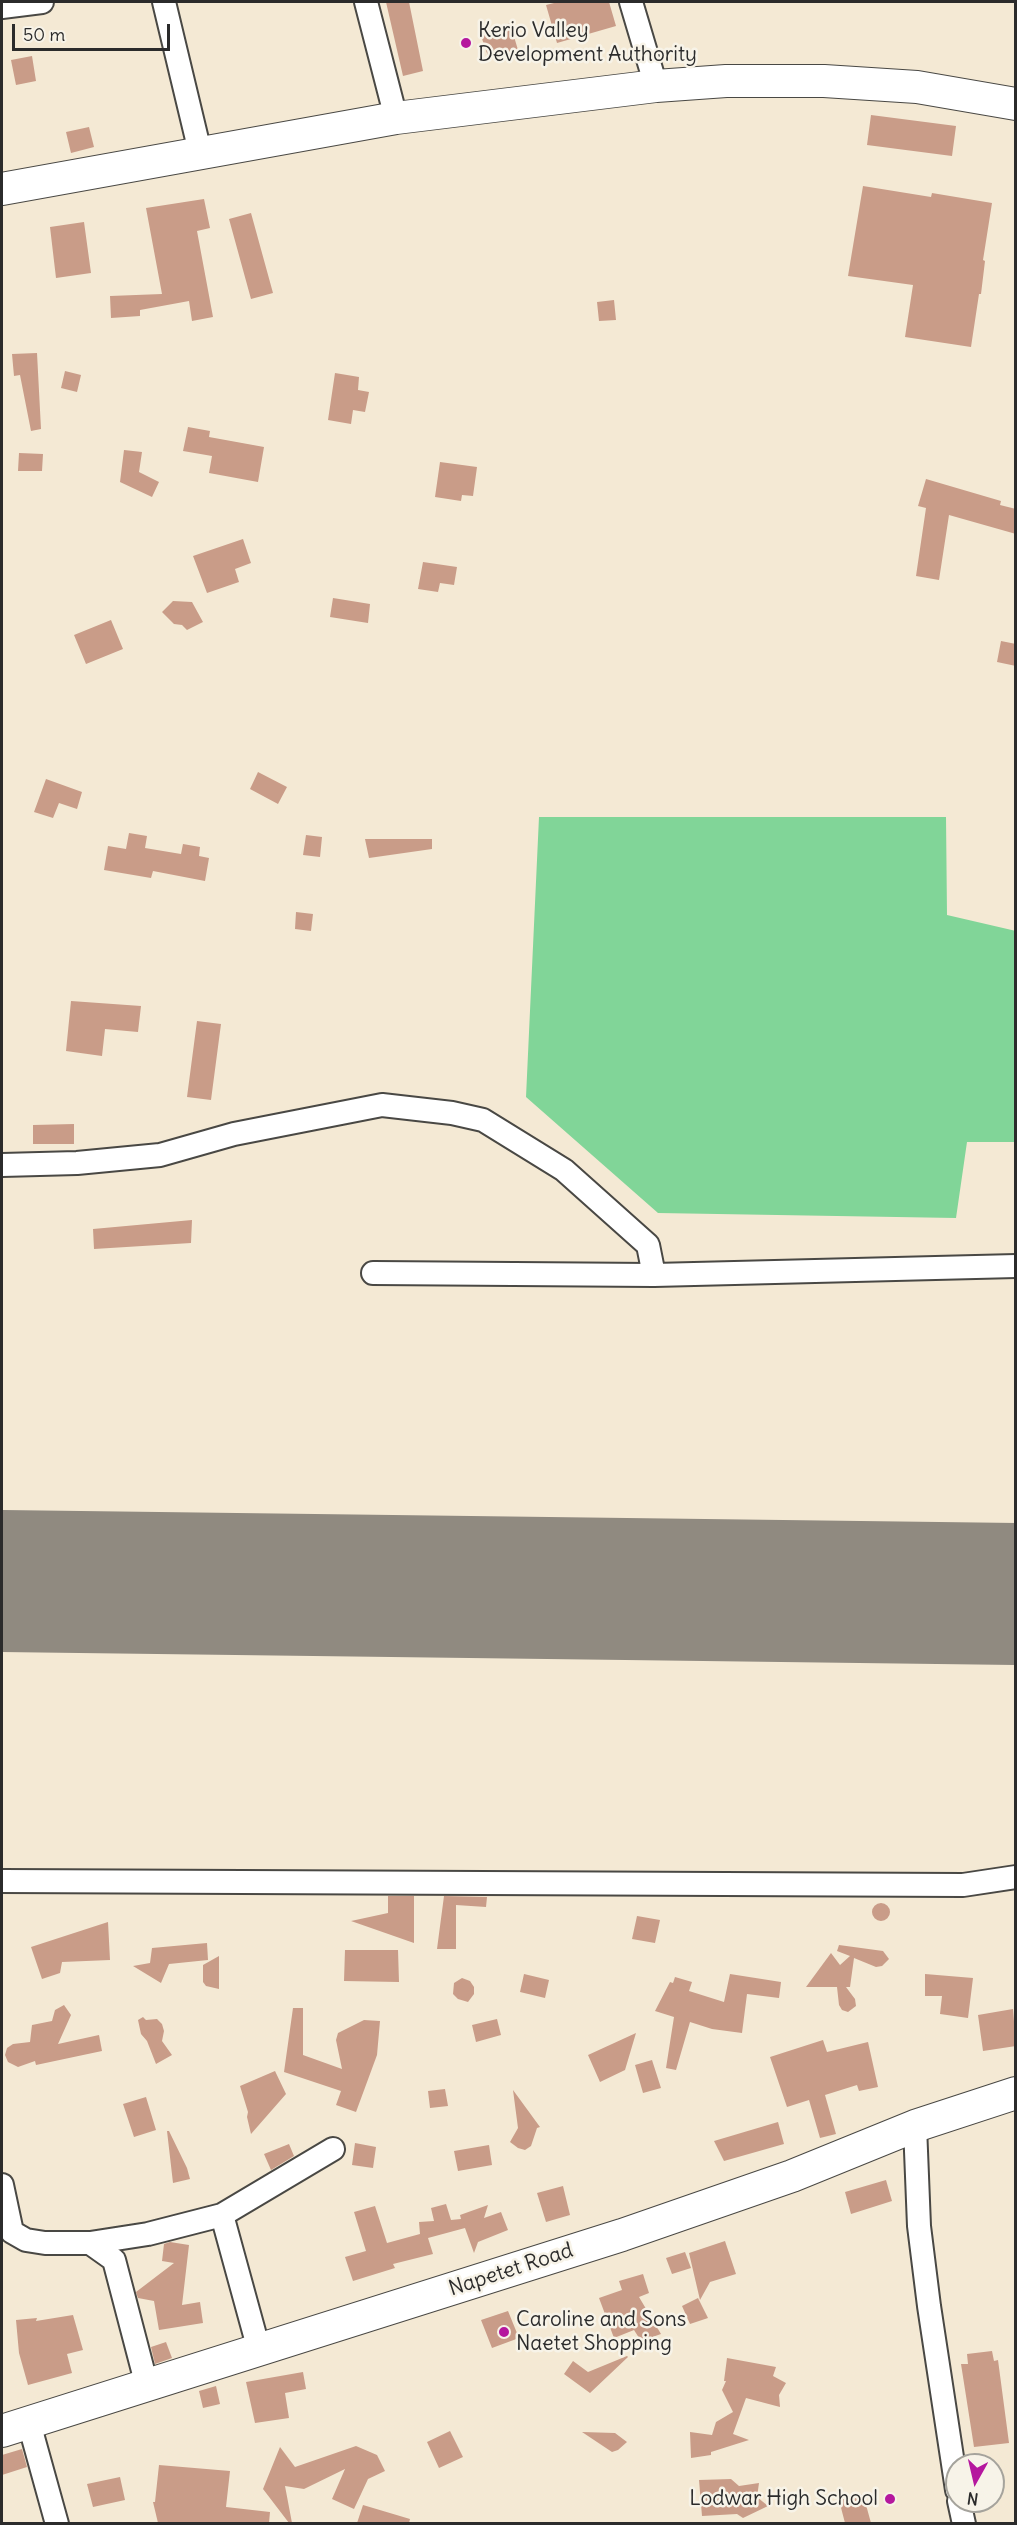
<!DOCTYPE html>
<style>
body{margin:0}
#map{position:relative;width:1017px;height:2525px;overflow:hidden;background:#f4e9d4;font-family:Delius,sans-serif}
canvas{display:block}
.frame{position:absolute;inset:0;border:3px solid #2b2b2b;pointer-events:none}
.north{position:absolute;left:945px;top:2453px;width:60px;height:60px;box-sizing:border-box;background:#f7f3e8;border:2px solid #a5a39c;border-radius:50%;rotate:188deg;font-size:16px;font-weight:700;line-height:24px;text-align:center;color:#2b2b2b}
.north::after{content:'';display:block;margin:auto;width:21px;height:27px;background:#b5179e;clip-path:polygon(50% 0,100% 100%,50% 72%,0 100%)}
.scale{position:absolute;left:12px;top:24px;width:158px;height:27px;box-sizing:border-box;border:3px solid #2b2b2b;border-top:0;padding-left:8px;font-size:18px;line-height:21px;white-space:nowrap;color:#2b2b2b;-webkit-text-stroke:4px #f7f3e8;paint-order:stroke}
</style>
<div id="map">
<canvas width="1017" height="2525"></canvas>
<div class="frame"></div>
<div class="north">N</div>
<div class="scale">50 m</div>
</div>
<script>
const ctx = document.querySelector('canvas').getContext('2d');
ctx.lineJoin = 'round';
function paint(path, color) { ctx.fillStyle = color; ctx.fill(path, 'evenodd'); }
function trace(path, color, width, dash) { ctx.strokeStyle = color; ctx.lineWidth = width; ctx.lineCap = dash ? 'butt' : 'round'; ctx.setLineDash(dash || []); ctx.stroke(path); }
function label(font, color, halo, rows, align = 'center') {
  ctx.font = font + ' Delius,sans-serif'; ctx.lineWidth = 5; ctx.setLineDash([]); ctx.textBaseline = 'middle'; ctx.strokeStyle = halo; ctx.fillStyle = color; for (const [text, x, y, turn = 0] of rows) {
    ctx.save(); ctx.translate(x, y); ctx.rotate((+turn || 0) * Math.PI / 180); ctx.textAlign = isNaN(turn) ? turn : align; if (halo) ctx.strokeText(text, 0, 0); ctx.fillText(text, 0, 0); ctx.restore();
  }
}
paint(new Path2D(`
 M539 817H946L947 915 1016 931 1015 1142H967L956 1218 658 1213 526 1097Z`), '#81d598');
trace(new Path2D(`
 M2 1581 1016 1594`), '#908a80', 142);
paint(new Path2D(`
 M386 2H409L423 71 403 76Z
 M558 2H609L616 26 557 43 546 5Z
 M510 23 518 50 489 59 480 33Z
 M32 56 36 81 16 85 11 60Z
 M871 115 956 126 952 156 867 145Z
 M89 127 94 147 71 153 66 132Z
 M863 186 931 197 932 193 992 203 983 260 985 261 981 294H979L971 347 905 337 913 285 848 276Z
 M204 199 210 228 197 231 213 317 192 321 189 301 140 310V316L111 318 110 296 162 294 146 208Z
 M251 213 273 293 251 299 229 219Z
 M84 222 91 273 56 278 50 227Z
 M614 300 616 320 599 321 597 302Z
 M37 353 41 429 31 431 20 375 14 376 12 354Z
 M65 371 81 375 77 392 61 388Z
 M335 373 359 377 358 390 369 392 365 412 353 410 351 424 328 420Z
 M188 427 210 431 209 437 264 447 258 482 209 473 212 456 183 451Z
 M124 450 142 452 139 472 159 482 152 497 120 482Z
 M19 453 43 454 42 471H18Z
 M440 462 477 467 473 496 462 495 461 501 435 497Z
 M926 479 1001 501 1000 505 1016 509V534L949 515 939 580 916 576 926 508 918 506Z
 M243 539 251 563 235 569 239 582 207 593 193 556Z
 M423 562 457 567 454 585 440 583 438 592 418 589Z
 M333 598 370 604 368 623 330 617Z
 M173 601 192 602 203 622 187 630 182 625 174 624 162 612Z
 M111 620 123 649 86 664 74 635Z
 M1001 641 1016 644V666L997 662Z
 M258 772 287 787 278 804 250 789Z
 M46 779 82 792 77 809 59 803 53 818 34 812Z
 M129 833 147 836 145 848 181 854 183 844 200 847 199 856 209 858 205 881 153 871 151 878 104 870 108 846 126 849Z
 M306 835 322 837 320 857 303 855Z
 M365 839H432V849L369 858Z
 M296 912 313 914 311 931 295 929Z
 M71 1001 141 1006 138 1032 105 1029 102 1056 66 1051Z
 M197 1021 221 1024 211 1100 187 1097Z
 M74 1124V1144H33V1125Z
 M192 1220 191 1243 94 1249 93 1229Z
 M388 1896H414V1943L351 1921 388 1913Z
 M444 1896 487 1897 486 1907 456 1905V1949H437Z
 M872 1912a9 9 0 1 1 18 0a9 9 0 1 1-18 0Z
 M637 1916 660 1920 655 1943 632 1939Z
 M108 1922 110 1960 62 1962 60 1973 42 1979 31 1947Z
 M207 1943 208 1960 169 1964 161 1983 133 1966 150 1963 152 1948Z
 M839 1945 883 1951 889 1959 882 1966 876 1967 854 1958 850 1987H846L855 1999 856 2006 848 2012 842 2010 839 2005 837 1987H806L831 1953 840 1965 850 1956 837 1951Z
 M345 1950H398L399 1982 344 1981Z
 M219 1956V1989L206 1986 203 1982V1965Z
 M524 1974 549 1980 545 1998 520 1992Z
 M730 1974 781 1982 779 1998 747 1994 742 2033 712 2029 690 2022 676 2070 666 2068 674 2017 655 2011 670 1982 673 1983 675 1977 692 1982 689 1991 724 2002Z
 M925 1974 973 1978 968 2018 940 2014 942 1996H925Z
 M462 1978 470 1981 474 1987V1994L468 2002 458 1999 453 1994 454 1983Z
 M64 2005 71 2015 58 2044 99 2035 102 2051 36 2065 35 2061 18 2067 8 2062 5 2055 7 2048 13 2044 30 2042 32 2025 52 2021 55 2010Z
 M293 2008H303V2055L342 2069 336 2040 338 2033 364 2020 380 2021 377 2055 356 2112 336 2105 341 2091 284 2072Z
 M1013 2009 1016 2046 983 2051 978 2015Z
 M143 2017 146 2020 157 2019 162 2024 164 2031 162 2041 172 2055 156 2064 147 2041 141 2034 138 2020Z
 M497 2019 501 2035 476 2042 472 2025Z
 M636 2033 625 2070 600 2082 588 2055Z
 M823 2040 827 2052 868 2042 878 2087 859 2091 857 2085 825 2095 836 2134 820 2138 809 2100 787 2107 770 2057Z
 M652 2060 661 2088 643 2093 635 2065Z
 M275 2071 286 2094 251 2134 247 2117 248 2112 240 2086Z
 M445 2089 448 2106 430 2108 428 2091Z
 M513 2090 540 2127 537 2128 531 2146 525 2150 518 2148 510 2142 518 2128Z
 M146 2097 156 2130 134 2137 123 2104Z
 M778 2122 784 2144 724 2161 714 2141Z
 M167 2131H169L187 2168 190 2179 173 2183Z
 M355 2143 376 2147 373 2168 352 2165Z
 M289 2144 294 2156 271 2170 264 2154Z
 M489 2145 492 2165 458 2171 454 2151Z
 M886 2180 892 2201 851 2214 845 2192Z
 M563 2186 570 2215 546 2222 537 2193Z
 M446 2204 451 2220 461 2219 460 2215 488 2205 484 2218 501 2212 508 2230 478 2242 474 2253 465 2228 428 2238 433 2254 393 2264 395 2268 353 2281 345 2257 366 2251 354 2212 375 2206 387 2243 420 2234 419 2222 434 2221 431 2208Z
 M725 2241 736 2274 710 2282 700 2300 689 2253Z
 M170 2242 189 2245 182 2305 200 2302 203 2323 159 2330 154 2301 138 2298 136 2292 174 2263 162 2261 164 2244Z
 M685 2252 691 2268 672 2274 666 2258Z
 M643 2274 649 2293 639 2297 661 2334 641 2341 634 2330 614 2338 599 2298 622 2290 619 2281Z
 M698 2298 708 2318 690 2324 682 2306Z
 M508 2311 519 2338 492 2348 481 2320Z
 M73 2315 83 2350 67 2354 72 2373 28 2385 19 2353 16 2320 37 2318 36 2321Z
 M166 2342 172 2358 155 2364 151 2347Z
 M992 2351 994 2361 998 2360 1009 2443 974 2447 961 2364H968L967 2354Z
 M627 2356 628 2357 590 2393 564 2374 573 2361 588 2372Z
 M727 2358 776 2367 773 2376 786 2383 779 2395 780 2407 746 2398 733 2434 749 2440 711 2452V2455L691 2458 690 2432 712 2435 716 2422 733 2412 722 2390 726 2381H724Z
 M303 2372 306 2389 285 2393 289 2418 255 2423 246 2382Z
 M216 2386 220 2404 203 2408 199 2391Z
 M450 2431 463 2457 439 2468 427 2442Z
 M582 2432 615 2433 627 2442 618 2450 612 2452Z
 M356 2446 377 2455 385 2471 368 2479 354 2509 332 2499 345 2469 304 2489 285 2486 292 2523H289L263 2489 280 2447 295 2467Z
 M22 2449 27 2467 2 2475V2455Z
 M159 2465 230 2471 226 2507 270 2512 269 2523H158L153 2502H155Z
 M120 2477 125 2500 93 2507 87 2484Z
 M731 2479 739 2486 759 2483 757 2497 768 2506 743 2518 737 2514 702 2516 699 2480Z
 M863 2494 871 2523H845L839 2500Z
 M363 2505 410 2519 409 2523H357Z`), '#c99c88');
const street = new Path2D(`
 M164 2 200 152
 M366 2 396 118
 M631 2 656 86
 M2 7 42 2
 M2 1165 77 1163 160 1155 234 1134 382 1105 452 1113 483 1120 564 1170 648 1245 654 1275
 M373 1273 654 1275 1016 1266
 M2 1881 963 1885 1016 1877
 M915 2126 919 2226 929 2306 957 2490
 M2 2185 12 2232 26 2240 45 2243H90L148 2234 222 2215 333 2149
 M222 2215 259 2350
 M90 2243 114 2260 147 2386
 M29 2423 57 2524
 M959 2501 964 2524`);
const secondary = new Path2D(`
 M2 189 396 118 656 86 726 81H824L917 87 1016 104
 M2 2431 622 2235 792 2176 915 2126 1016 2093`);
trace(street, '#494844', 26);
trace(secondary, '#494844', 34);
trace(street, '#fff', 22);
trace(secondary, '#fff', 32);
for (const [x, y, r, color] of [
 [466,43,6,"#b5179e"],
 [504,2332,6,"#b5179e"],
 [890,2499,6,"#b5179e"]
]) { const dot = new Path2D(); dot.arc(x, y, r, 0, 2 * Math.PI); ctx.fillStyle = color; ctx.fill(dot); trace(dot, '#f7f3e8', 2); }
label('21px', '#2b2b2b', '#f7f3e8', [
 ["Kerio Valley",478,31],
 ["Development Authority",478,55],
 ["Caroline and Sons",516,2320],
 ["Naetet Shopping",516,2344],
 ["Lodwar High School",878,2499,"right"]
], 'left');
label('21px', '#2b2b2b', '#f7f3e8', [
 ["Napetet Road",511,2270,-18]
]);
</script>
